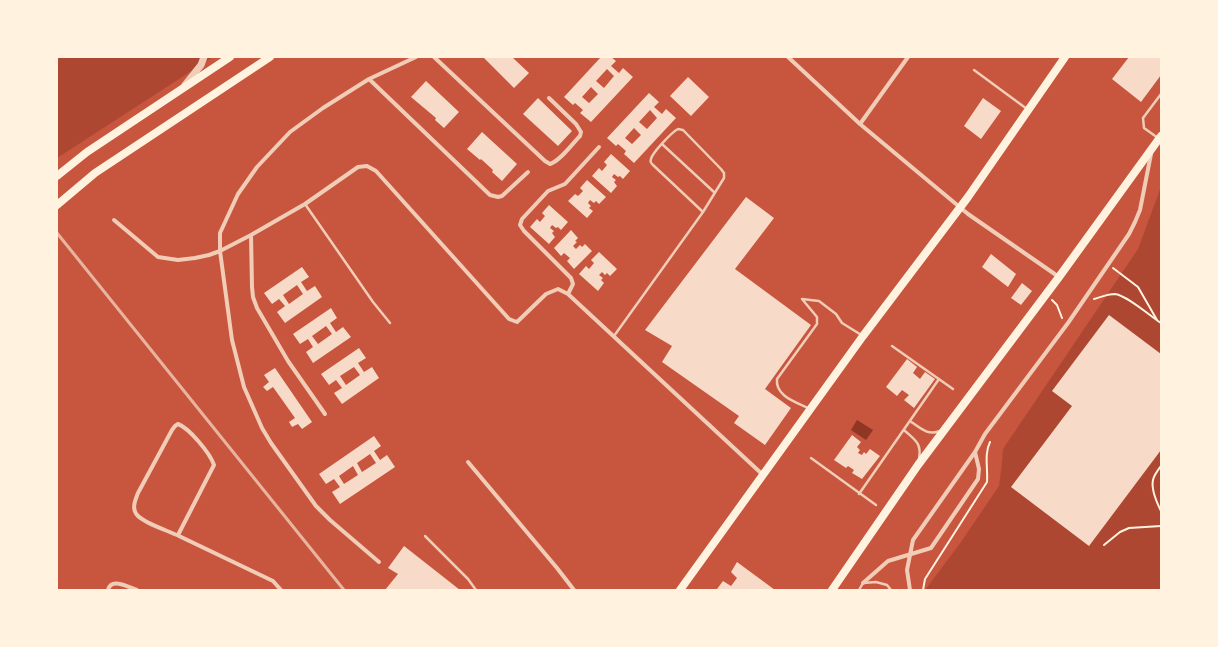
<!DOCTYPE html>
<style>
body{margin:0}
#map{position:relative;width:1218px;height:647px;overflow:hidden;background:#c8553d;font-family:"Source Sans 3",sans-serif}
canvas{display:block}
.frame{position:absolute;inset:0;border:58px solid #fff3e0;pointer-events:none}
</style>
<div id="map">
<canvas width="1218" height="647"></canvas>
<div class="frame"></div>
</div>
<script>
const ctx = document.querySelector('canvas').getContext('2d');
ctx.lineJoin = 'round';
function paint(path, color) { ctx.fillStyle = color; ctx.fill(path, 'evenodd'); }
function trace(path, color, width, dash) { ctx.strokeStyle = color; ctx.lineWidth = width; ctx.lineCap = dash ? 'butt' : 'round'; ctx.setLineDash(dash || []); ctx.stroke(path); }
paint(new Path2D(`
 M57 57H213L57 158Z
 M1161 187V590H925L961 542 999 486 1002 463 1003 449 1138 249Z`), '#ae4732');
paint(new Path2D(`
 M857 420 873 430 866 440 851 430Z`), '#8f3625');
paint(new Path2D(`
 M483 57H512L529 73 514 88Z
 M601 57H611L616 61 611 66 619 73 623 68 633 77 591 122 580 113 583 110 575 103 573 105 564 97ZM607 69 614 76 604 88 596 81ZM591 87 598 94 589 103 582 97Z
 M1129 57H1161V75L1141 102 1112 79Z
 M688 77 709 97 691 116 670 96Z
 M426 81 459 112 444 128 435 120 436 118 411 97Z
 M649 93 659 102 654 107 662 114 666 109 676 118 634 163 624 154 626 151 618 144 616 146 607 138ZM650 110 657 118 647 129 639 122ZM634 128 641 135 632 144 625 138Z
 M538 98 572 131 558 146 523 114Z
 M983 98 1001 111 981 139 964 126Z
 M482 132 517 164 502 181 492 172 493 170 481 159 480 160 467 149Z
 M611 154 630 171 623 179 620 176 618 177 614 174 612 177 616 180 614 182 617 186 611 193 592 176 599 168 602 171 607 165 604 162Z
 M587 180 606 197 599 204 596 201 594 203 590 200 588 203 591 206 589 208 593 211 587 218 568 201 575 194 578 196 583 191 580 188Z
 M746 197 774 218 735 269 811 325 765 389 791 408 765 445 734 423 739 416 662 362 672 346 645 330Z
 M549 205 568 222 561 230 558 227 556 228 552 225 550 228 554 231 552 233 555 237 549 244 530 227 537 219 540 222 545 216 542 213Z
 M571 230 578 238 575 241 577 242 573 246 576 249 580 245 582 247 585 244 592 251 574 269 567 261 570 258 564 253 561 256 554 248Z
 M599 252 617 269 610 276 607 273 605 275 602 272 599 275 603 278 601 280 604 283 598 291 579 274 586 266 589 269 594 263 591 260Z
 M991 254 1016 274 1008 287 982 267Z
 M302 267 309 277 301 282 307 291 315 286 322 297 285 323 277 312 285 306 279 299 272 304 264 293ZM297 285 303 294 289 304 283 295Z
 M1022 283 1032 291 1021 305 1011 298Z
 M331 308 337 318 330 323 336 332 343 327 351 337 313 363 306 352 313 347 308 339 300 344 293 334ZM326 326 332 334 318 344 312 336Z
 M1109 315 1161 354V450L1089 546 1011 487 1072 406 1052 391Z
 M359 348 366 358 358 363 364 372 372 367 379 378 342 404 334 393 342 388 336 380 329 385 321 374ZM354 367 360 375 346 385 340 376Z
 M907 359 917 367 913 373 920 379 925 372 935 379 914 408 904 400 909 395 902 390 897 396 886 387Z
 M275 368 312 422 302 429 298 424 292 427 289 422 295 418 273 387 267 391 263 387 269 382 264 375Z
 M852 435 861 442 857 447 860 450 858 453 862 455 864 452 866 454 870 449 880 456 862 479 852 473 854 470 848 466 846 468 834 460Z
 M374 436 381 446 374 451 380 460 387 455 395 467 340 504 332 492 340 487 334 479 326 484 319 474ZM370 454 376 463 362 472 357 463ZM353 466 358 475 344 484 339 476Z
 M404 546 460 590H385L398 574 388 568Z
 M737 562 775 590H718L717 589 723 581 731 586 737 578 731 572Z`), '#f7dbc8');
trace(new Path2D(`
 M1113 268 1138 287 1157 320
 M1094 299C1101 297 1108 294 1115 294 1128 296 1150 316 1161 323
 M1052 300 1057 305 1062 318
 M1161 466C1158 470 1154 475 1153 480 1151 489 1157 503 1161 511
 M1104 545 1120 532 1129 528 1161 526
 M923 590 925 579 987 482C988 468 984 454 990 442`), '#fff3e0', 2);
trace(new Path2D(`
 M974 70 1027 109
 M1158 138 1144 128 1143 118 1161 94
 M662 144 715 193
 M305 204 373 302 390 323
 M802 299 817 317V324L777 379C775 396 796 402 808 408
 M802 299 819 301 836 314 842 323 863 336
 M614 336 703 212 724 178V173L721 169 683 130 678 129C672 132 652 153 651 159 650 162 651 163 653 165L703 212
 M892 346 953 389
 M910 421C920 428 928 436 940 431
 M904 430C915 440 922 443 919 459
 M811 458 876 505
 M859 494 939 379
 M425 536 468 579 476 590
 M859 590 863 583 876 582 887 585 891 590`), '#f1ccb7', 2.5);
trace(new Path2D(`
 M434 57 545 161 550 164C560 161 572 144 580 136L581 132 576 124 549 98
 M788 57 860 124 968 214 1059 277
 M369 79 490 195 498 197 502 196 528 172
 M860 124 908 57
 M114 220 158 257 178 260 195 258 209 255 220 251 251 235 305 204 358 167 367 166 376 171 509 319 517 322 546 294 558 289 568 294 762 474
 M251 235 252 287 253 297 257 308 288 361 325 414
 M568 294 573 284 571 278 524 231 520 225 522 219 548 191 565 184 599 147
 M468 462 557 568 574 590
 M178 535 214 465C210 453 189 428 178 424L175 426 172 430 138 493C135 501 131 509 138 516 146 524 169 531 179 536 211 551 242 566 273 581L281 590
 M379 562 330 520 316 506 271 443 262 428 244 387 232 340 220 251V233L238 194 257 167 290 132 323 108 369 79 416 57
 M863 583 888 561 931 548 978 479 979 469 975 452 985 434 1068 323 1129 234 1135 222 1140 210 1151 154
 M108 590C111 577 128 587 137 590
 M910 590 907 570 913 540 975 452`), '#f1ccb7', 4);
trace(new Path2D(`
 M185 85 201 65 204 57`), '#f1ccb7', 7);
trace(new Path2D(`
 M57 176 87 152 230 57
 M57 205 95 173 270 57
 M680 590 863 336 968 197 1065 57
 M832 590 918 465 1059 277 1161 136`), '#fff3e0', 8);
trace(new Path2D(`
 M57 233 344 590`), '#e9b49f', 3);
</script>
